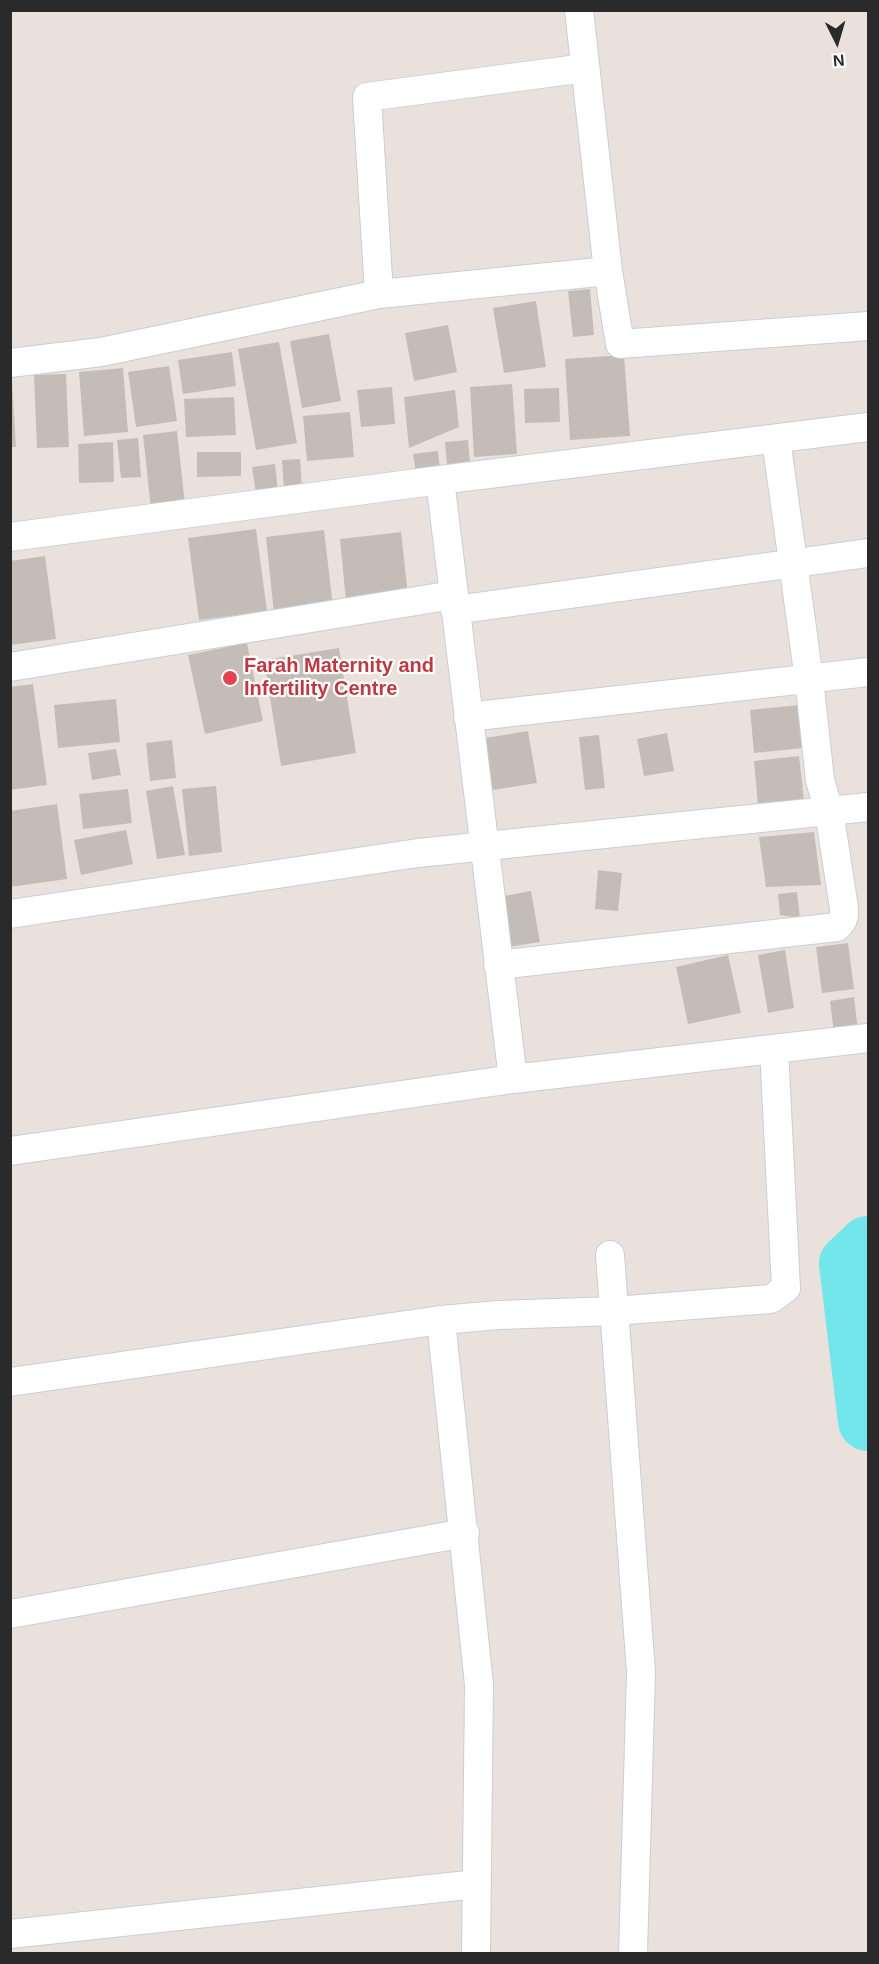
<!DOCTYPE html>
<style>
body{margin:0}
#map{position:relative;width:879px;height:1964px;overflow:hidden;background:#ebe1dc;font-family:Helvetica,sans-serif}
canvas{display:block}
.frame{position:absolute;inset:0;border:12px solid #2a2a2a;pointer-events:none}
.north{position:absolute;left:807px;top:12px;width:60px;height:60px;-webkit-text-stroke:4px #fff;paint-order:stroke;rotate:175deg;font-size:16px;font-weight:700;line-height:24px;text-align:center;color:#2a2a2a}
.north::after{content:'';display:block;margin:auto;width:21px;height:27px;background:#2a2a2a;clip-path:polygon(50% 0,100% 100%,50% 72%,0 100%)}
</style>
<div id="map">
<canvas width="879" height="1964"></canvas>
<div class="frame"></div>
<div class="north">N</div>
</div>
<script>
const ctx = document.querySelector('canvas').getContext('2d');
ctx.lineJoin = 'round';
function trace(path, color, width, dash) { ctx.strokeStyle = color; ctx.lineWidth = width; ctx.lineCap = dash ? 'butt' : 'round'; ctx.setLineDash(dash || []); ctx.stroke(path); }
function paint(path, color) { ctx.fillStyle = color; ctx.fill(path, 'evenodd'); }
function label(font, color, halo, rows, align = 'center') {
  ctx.font = font + ' Helvetica,sans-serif'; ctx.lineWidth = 4.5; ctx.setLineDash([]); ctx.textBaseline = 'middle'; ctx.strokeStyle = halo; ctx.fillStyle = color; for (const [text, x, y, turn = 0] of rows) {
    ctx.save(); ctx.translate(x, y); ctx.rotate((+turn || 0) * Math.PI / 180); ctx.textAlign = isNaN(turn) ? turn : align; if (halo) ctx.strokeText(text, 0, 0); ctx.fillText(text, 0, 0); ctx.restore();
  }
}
trace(new Path2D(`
 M868 1246 849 1264 868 1421`), '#72e6eb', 60);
paint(new Path2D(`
 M590 289 594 335 573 337 568 291Z
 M536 301 546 367 504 373 493 308Z
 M448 325 457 372 414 381 405 333Z
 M329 334 341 401 302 408 290 341Z
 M279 342 297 443 256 450 238 349Z
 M232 352 236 386 183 394 178 360Z
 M624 355 630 436 570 440 565 359Z
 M169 366 177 421 136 427 128 372Z
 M123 368 128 432 84 436 79 372Z
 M66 374 69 447 37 448 34 375Z
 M10 382H12L16 447H10Z
 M512 384 517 454 474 457 470 387Z
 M392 387 395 424 361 427 357 390Z
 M559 388 560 422 525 423 524 389Z
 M455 390 459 427 409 448 404 397Z
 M234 397 236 435 186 437 184 399Z
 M350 412 354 457 307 461 303 416Z
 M177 431 185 505 151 509 143 435Z
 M138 438 141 477 121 478 117 440Z
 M468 440 470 463 447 465 445 442Z
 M113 442 114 482 79 483 78 444Z
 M438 451 440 469 416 472 413 454Z
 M197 452H241V476L197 477Z
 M300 459 302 488 284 490 282 460Z
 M275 464 278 491 256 494 252 467Z
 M256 529 267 611 199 620 188 538Z
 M324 530 333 607 274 614 266 537Z
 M401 532 408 595 346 601 340 539Z
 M45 556 56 639 10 645V561Z
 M247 643 263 721 205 734 188 655Z
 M339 648 356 753 281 766 264 660Z
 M33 684 47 785 10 790V687Z
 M116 699 120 742 58 748 54 705Z
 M798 705 803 748 754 753 750 710Z
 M528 731 537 783 487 791 479 739Z
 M667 733 674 771 644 776 637 739Z
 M599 735 605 788 585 790 579 737Z
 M172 740 176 778 150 781 146 743Z
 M116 749 121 775 92 780 88 753Z
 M799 756 804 800 758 805 754 761Z
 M173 786 185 855 157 859 146 791Z
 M216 786 222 852 189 856 182 789Z
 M128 789 132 823 83 829 79 794Z
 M57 804 67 879 10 887V811Z
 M126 830 133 864 81 875 74 840Z
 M814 832 821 885 766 887 759 837Z
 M598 870 622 873 618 911 595 909Z
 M531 891 540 942 508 947 499 897Z
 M797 892 800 918 780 915 778 894Z
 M848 943 854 989 822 993 816 947Z
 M785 950 794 1008 768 1013 758 955Z
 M728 955 741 1013 688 1024 676 967Z
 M854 997 858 1030 834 1033 830 1001Z`), '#c4bdb7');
const minor = new Path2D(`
 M608 271 620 344 868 326
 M379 294 367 97 585 68
 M10 363 101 352 379 294 608 271 579 10
 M440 480 868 427
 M10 537 440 480 513 1079
 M455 610 868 553
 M10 667 453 595
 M468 717 868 672
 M10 914 418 853 868 807
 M498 965 837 927C843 921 845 917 844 908L829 811 820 780 809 679 776 439
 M10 1151 513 1079 868 1038
 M610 1255 641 1672 633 1954
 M441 1320 479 1685 476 1954
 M10 1382 441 1320 499 1315 614 1311 771 1299 786 1288 774 1049
 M10 1614 465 1533
 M10 1934 477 1884`);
trace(minor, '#c7ced7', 30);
trace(minor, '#fff', 28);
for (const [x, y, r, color] of [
 [230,678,8,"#e0444e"]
]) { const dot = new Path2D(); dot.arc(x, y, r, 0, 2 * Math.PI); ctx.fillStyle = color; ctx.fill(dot); trace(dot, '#fff', 2); }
label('bold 20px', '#be3a42', '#fff', [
 ["Farah Maternity and",244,666],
 ["Infertility Centre",244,689]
], 'left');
</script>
